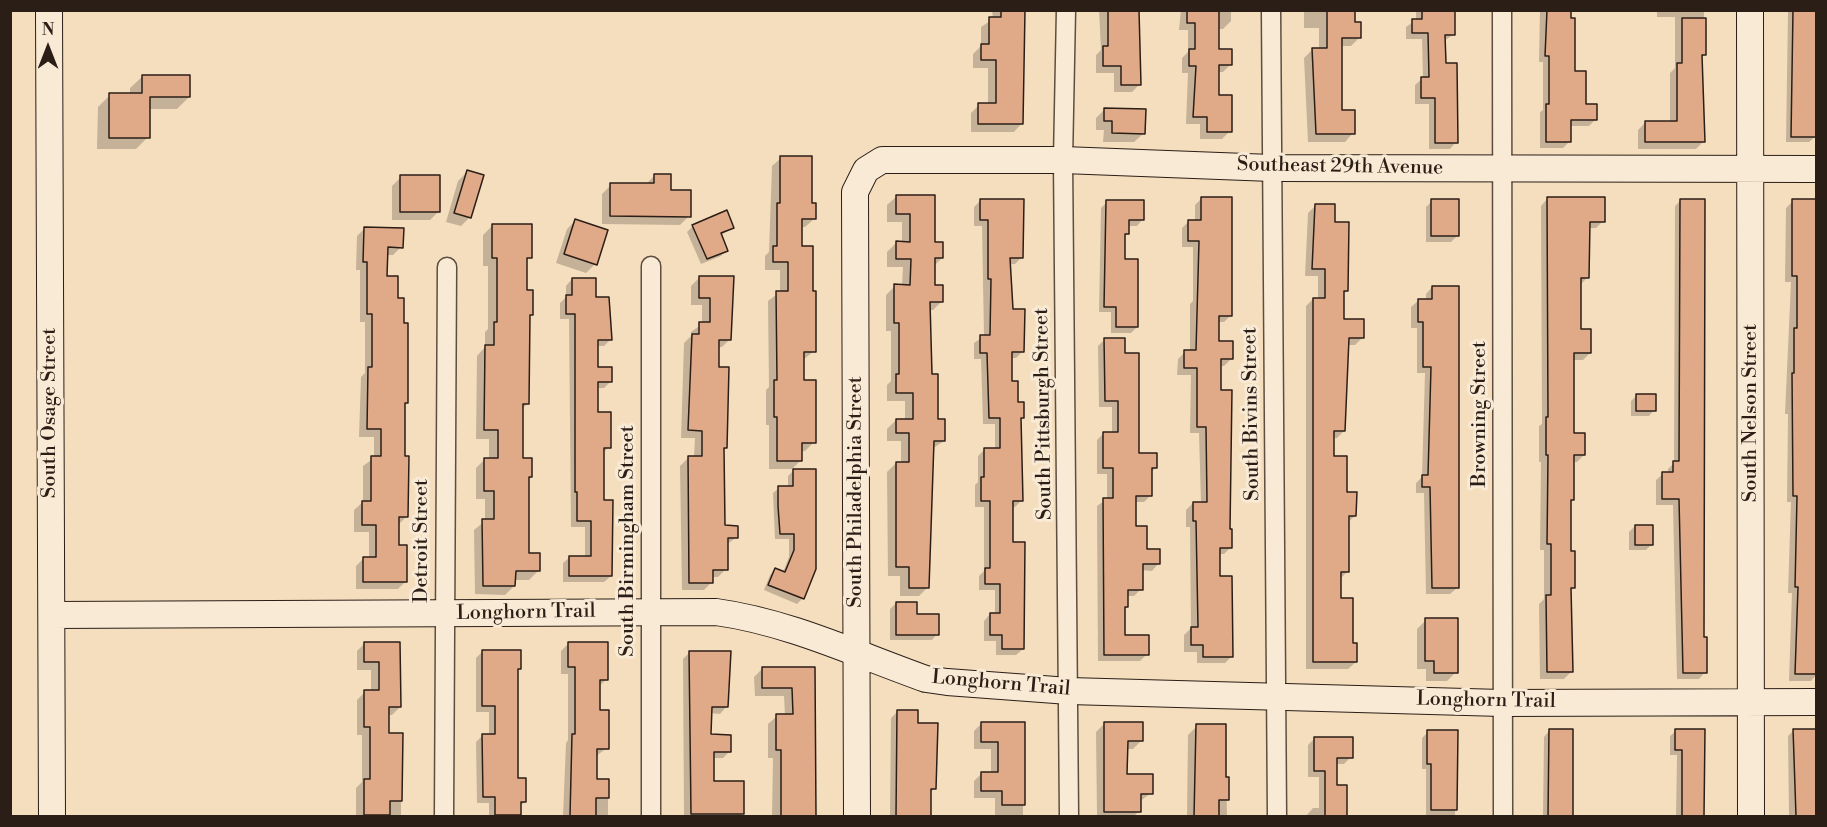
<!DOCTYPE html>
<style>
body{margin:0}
#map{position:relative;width:1827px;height:827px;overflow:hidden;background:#f5debd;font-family:"Libre Bodoni",serif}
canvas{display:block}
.frame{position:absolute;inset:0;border:12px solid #2b1e17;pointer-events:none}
.north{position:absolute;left:18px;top:18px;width:60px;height:60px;-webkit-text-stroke:4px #f8ead4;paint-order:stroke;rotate:0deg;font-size:16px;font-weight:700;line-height:24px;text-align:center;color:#2b1e17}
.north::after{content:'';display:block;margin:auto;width:21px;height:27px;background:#2b1e17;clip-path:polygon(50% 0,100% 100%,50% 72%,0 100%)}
</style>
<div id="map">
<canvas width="1827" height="827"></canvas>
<div class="frame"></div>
<div class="north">N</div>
</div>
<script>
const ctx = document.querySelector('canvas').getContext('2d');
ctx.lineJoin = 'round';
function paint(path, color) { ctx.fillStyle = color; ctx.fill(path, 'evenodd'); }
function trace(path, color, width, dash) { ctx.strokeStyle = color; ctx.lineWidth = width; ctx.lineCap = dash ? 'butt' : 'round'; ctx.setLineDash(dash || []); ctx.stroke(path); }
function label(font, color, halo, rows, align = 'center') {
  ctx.font = font + ' "Libre Bodoni",serif'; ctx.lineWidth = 6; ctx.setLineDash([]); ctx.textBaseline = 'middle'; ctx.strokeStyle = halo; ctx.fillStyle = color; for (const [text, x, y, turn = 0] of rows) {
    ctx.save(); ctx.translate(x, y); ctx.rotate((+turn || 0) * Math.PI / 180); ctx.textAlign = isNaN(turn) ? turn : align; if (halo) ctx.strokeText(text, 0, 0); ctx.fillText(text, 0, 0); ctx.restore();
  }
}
paint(new Path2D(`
 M992 10H1023L1022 123 1014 132H971V113L979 105H988V68H973V54L981 46V27L993 19Z
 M1099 10H1138L1140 84 1132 92H1114V73H1096V55L1101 50Z
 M1181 10H1231V21L1223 29H1217V50L1231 64 1223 72H1218V97L1230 131 1222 139H1200V124H1186L1188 73H1182V58L1188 52V30H1179Z
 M1304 10H1354V23L1360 37 1351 46H1340L1341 111 1353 133 1345 142H1308L1304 58 1313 49H1319V28H1304Z
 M1416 10H1456L1453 14 1454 34 1444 41V64L1456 142 1450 149H1429V104H1415V85L1423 78 1422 39H1406V27L1416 20Z
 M1540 10H1569L1574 73 1584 106 1596 119 1589 126H1570V141L1563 148H1540V112L1543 110V62H1539Z
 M1657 10H1704V55L1700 59 1704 141 1696 149H1638V130L1646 122H1670V73L1675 68V17H1657Z
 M1788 10H1816L1815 137 1809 142H1786Z
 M143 76 189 97 177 109H148V137L136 149H97L98 107 110 95H130V88Z
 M1105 109 1144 133 1134 142H1103L1104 130H1096V118Z
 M781 158 810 204 814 219 805 227H800V247L814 351 803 360V381L814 442 805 451H801V460L792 469H769V425H766V390L769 387 768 301 780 292V270H765V256L769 252 772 166Z
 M467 172 470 217 461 226 446 222 458 181Z
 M655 175 689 216 680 225 602 224V194L611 185H645Z
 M401 177 439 211 430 220H392V186Z
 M896 197H933V243L942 258 934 266 933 286 942 301 933 310H928L936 420 944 441 932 449 928 587 919 596H900V576H888L887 472 896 463H901V441H887V429L896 420H905V401H887V385L891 381V331H886V295L895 286H902L903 267H887V252L896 243H902V222H887V205Z
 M1202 198 1231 315 1224 322H1218V342L1231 359 1224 366H1220L1231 547 1224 554H1218V578L1232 656 1225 663H1197V652H1184V635L1191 628 1190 527H1186V510L1193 503H1201L1199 433H1190L1191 375H1177L1178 359 1185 352H1190V304L1193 301V247H1182V228L1189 221H1195V205Z
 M1548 198 1603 221 1596 228H1588L1587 278 1579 286V330L1590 353 1583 360H1573V435L1584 455 1577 462H1572L1570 501V552L1573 588 1570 591 1572 671 1564 679H1540L1539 604 1544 599V550H1540L1541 462H1539V426L1542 424 1541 206Z
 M1681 200 1705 672 1699 679H1677L1673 505H1656V480L1663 474H1668V469L1674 463 1675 206Z
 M980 201 1022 257 1015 264H1009L1011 310 1022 352 1016 358H1010V383L1023 417 1020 420 1022 500 1015 507H1011V544L1023 649 1016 655H996V641H984V621L990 614H995V590H979V576L984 571V507H975V485L978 482V456L985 449H995V424H983L981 359H974V343L984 336 982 226H974V207Z
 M1432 201 1457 236 1451 242H1426V207Z
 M1793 201H1816L1814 508H1816V675L1811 681H1789L1792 593H1788L1791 502H1787L1788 414H1785L1791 282H1785L1786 208Z
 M1107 202 1142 220 1137 226H1128V233L1124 237V260L1137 327 1131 333H1111V312H1099L1101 208Z
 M1315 206 1333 224 1347 291 1342 295V320L1362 338 1355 345H1348L1344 431 1337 438H1332V457L1355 516 1347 523V572L1340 579 1339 600 1356 662 1348 669H1306V306L1313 299H1318V276H1305L1308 213Z
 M576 220 595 264 586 273 556 263 567 229Z
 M492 226 530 257 525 262V292L532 314 528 318V403L522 409V459L531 477 528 480V555L538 571 529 580H514V586L505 595 475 594 474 530 485 521V499H476V468L485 459H489V439H476L477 356 485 347V332L488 329V266H483V235Z
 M693 226 732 228 720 236 726 250 721 256 701 264 687 232Z
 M365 228 401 247 393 255H386V278L407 402 403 406 407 516 399 524 397 547 406 581 398 589H356V566L364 558H369V532H354V510L363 502V466L374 458V437H359L361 377 365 373V322H360V270H356L357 236Z
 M699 278H733L730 339 722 347H717L725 448 722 451 724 527 737 537 726 545V569L718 577H712V582L704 590H682L680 466 689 457H694L695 438H681L684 343 691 336V332L702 324V305H691V286Z
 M572 279 594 299 610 340 604 346H597V369L610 382 604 388H597V413L609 447 602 454V502L611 576 604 582H563V563L570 557H585V527H571L569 319H560V303L566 297V286Z
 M1432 287 1457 588 1450 594H1426L1424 493H1416V483L1422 477 1425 373H1417V328H1411V307L1418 301H1426V294Z
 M1105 339 1123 354 1138 454 1155 468 1151 473V495L1144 502H1135V528L1145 550 1158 564 1152 571 1141 570V589L1134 596H1127V606L1124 609V636L1147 654 1140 661H1098L1097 506 1107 499V474H1097V440L1104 433H1112V407H1099L1098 346Z
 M1636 396 1654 410 1649 416H1631V401Z
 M794 470 803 598 797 604 764 590 770 575 775 569 783 572 789 557V539H775L773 493 779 488H788V476Z
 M1635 526 1652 544 1646 550H1629V532Z
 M896 603 915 616 937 634 932 640H890V609Z
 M1426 620 1456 672 1447 681H1426V669H1417V629Z
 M365 643H399L400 707 392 715H387V735H401V816H356V788L362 782V735H357V700L365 692H371V670H357V651Z
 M568 644 607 679 598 687V711L607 748 596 756V781H608V816H563L566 743 568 740V674H561V651Z
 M482 652 519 669 516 672V780L525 802 519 807 517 816H489V803H477L476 742 482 736H489V712H476V658Z
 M690 652 727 706 720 714 710 713V736L730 751 723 758H713L712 782 743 813 739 816H684L683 659Z
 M763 668H814V816H772L773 758H768V724L777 716H785L784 696H755L754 677Z
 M898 711 917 725 934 789 930 793V816H890L891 718Z
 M982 723H1023V816H995V798H974V781L981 774H991V749H974V731Z
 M1105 723 1142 740 1133 749H1126V775L1151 793 1139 802V811L1134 816H1097L1096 732Z
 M1197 726H1225L1227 816H1187L1188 735Z
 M1794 730 1816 773V816H1789L1788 736Z
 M1549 731H1572L1573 816H1543L1544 737Z
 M1676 731H1703L1704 816H1676L1677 755H1670V736Z
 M1428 732H1456L1455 816H1426V769H1422V738Z
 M1314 739 1351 757 1344 764H1336V786H1346V816H1306L1313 808H1319V777H1308V745Z`), '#0003');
const building = new Path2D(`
 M1001 10H1025L1023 124H978V103H996V60H981V44H989V17H1001Z
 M1108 10H1139L1141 85H1121V66H1103V46H1108Z
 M1187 10H1219V49H1232V65H1219V95H1232V132H1207V117H1193L1196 66H1189V49H1195V23H1187Z
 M1327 10H1355V22H1361V38H1342V110H1355V134H1316L1312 48H1327Z
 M1422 10H1455V35H1445L1446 63H1457L1458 143H1435V98H1421V77H1429L1428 33H1412V19H1422Z
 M1547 10H1571V18H1575V71H1586V104H1597V120H1571V142H1546V104H1549V56H1545Z
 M1793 10H1816V137H1791Z
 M1682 18H1706V55H1702L1705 142H1645V121H1677V63H1682Z
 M142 75H190V97H150V138H109V93H142Z
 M1104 108 1146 109 1145 134 1112 133V121H1104Z
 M780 156H812V203H816V219H802V246H813V291H816V352H804V380H816V443H802V461H777V417H774V380H777L776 291H788V262H773V246H777V203H780Z
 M467 170 484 175 471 218 454 213Z
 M654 174H671V190H691V217L610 216V183H654Z
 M400 175H440V212H400Z
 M896 195H935V242H943V258H935V285H943V302H930L932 374H938V419H945V441H934L929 588H909V567H896V462H909V433H896V419H913V393H896V374H899V323H894V284L910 285 911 259H896V241L910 242V214H896Z
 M1201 197H1232V316H1219V341H1233V359H1221V390H1232L1230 529H1232V548H1220V576H1232L1233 657H1203V645H1191V627H1198L1196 521H1193V502H1207L1206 427H1197V368H1184V350H1196L1199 241H1188V220H1201Z
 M1547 197H1605V222H1590L1589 278H1581V329H1591V353H1574V433H1585V455H1574V500H1571V551H1575V588H1571L1573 672H1547L1546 595H1551V544H1547L1548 455H1546V417H1548Z
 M980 199H1024L1023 258H1010L1013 309H1025L1024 352H1012V381H1018V402H1024V418H1021L1023 501H1013V542H1025L1024 649H1002V635H990V613H1000V584H985V568H990V501H981V477H984V448H1000V418H989L987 353H980V335H990L991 279H988V220H980Z
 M1431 199H1459V236H1431Z
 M1680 199H1705L1704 637H1707V673H1683L1679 499H1662V472H1673V461H1679Z
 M1792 199H1816V674H1795L1798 587H1795L1797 496H1793L1792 373H1794V328H1797V276H1792Z
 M1106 200H1144V220H1129V234H1125V259H1138V327H1116V307H1104Z
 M1315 204H1335V222H1349L1348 291H1344V319H1364V338H1349L1345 431H1334V456H1347V492H1357L1356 516H1349V572H1341V598H1353V643H1357V662H1313V298H1325V269H1312Z
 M727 210 734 228 721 233 728 251 707 259 692 225Z
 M575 219 608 230 597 265 564 254Z
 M492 224H532V258H527V290H533V315H530L529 404H523V458H532V477H529V553H540V571H516L515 586H483L482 519H494V491H484V458H498V430H484L485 345H494V322H497V258H492Z
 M364 227 404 228 403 248 388 247 387 276H398V298H404V323H408V403H405V456H409L408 517H399V545H407V582H363V557H376V525H362V501H371V456H381V429H367L368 367H372V314H367V262H363Z
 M699 276H734L731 340H719V367H729L727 448H724L725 525 738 526V538H728V570H713V583H689L688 456H702V431L688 430 692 334H699V322H710V298H699Z
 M572 278H596V297H609L612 340H598V367H612V382H598V412H611V448H604V500H613L612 576H569V556H591V521H577V492H575V314H566V295H572Z
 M1432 286H1459V588H1432L1430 487H1422V475H1428L1431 367H1423V322H1418V299H1432Z
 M1104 338H1125V353H1139V453H1157V468H1152V496H1136V526H1147V549H1160V564H1143V590H1128V607H1125V635H1149V655H1104L1103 498H1113V468H1103V432H1118V401H1105Z
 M1636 394H1656V411H1636Z
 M793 469H816V569L804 599 768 585 775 568 785 572 794 550V534H780L778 506V486H793Z
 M1635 525H1653V545H1635Z
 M896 602H917V614H939V635H896Z
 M1425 618H1458V673H1434V661H1425Z
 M364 642H400L401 707H389V733H403L402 801H390V815H364V779H370V727H364V690H379V662H364Z
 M568 642H608V680H600V710H609V749H597V779H609V798H596V816H570L572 734H575V667H568Z
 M482 650H521V669H518V778H526V802H521V815H495V797H483L482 734H495V706H482Z
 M689 651H731L728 707H712L711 734 731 735V752H714V781H744V814H691Z
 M762 667H815L816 816H781V750H776V714H793L792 688H762Z
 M897 710H918V723H938L936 789H931V816H896Z
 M981 722H1025V805H1002V791H981V772H998V742H981Z
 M1104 722H1143V741H1128L1127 774H1153V794H1141V812H1104Z
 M1196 724H1226V777H1229V800H1219V816H1194Z
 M1549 729H1573V816H1548Z
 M1675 729H1705L1704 816H1682V750H1675Z
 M1793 729H1816V816H1796Z
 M1427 730H1458L1457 810H1431V764H1427Z
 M1314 737H1353V758H1337V785H1347V816H1325V771H1314Z`);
paint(building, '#e0aa88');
trace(building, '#2b1e17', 1.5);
const street = new Path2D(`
 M1066 10 1063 160 1069 816
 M1271 10 1277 816
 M1502 10 1503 816
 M651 266V816
 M444 816 447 267`);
const secondary = new Path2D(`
 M49 10 52 816
 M1750 10 1751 816
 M52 615 716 612C789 622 858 655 926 679L947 682 1069 691 1502 703 1816 702
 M857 816 855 192 866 170 882 160H1063L1272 168 1816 169`);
trace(street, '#5e4e40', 21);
trace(secondary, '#2b1e17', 28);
trace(street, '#f8ead4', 18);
trace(secondary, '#f8ead4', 26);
label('20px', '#2b1e17', '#f8ead4', [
 ["Southeast 29th Avenue",1340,167,1],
 ["South Osage Street",50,413,-90],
 ["South Nelson Street",1751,413,-90],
 ["South Pittsburgh Street",1044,414,-91],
 ["South Bivins Street",1252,414,-91],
 ["Browning Street",1480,414,-90],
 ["South Philadelphia Street",856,492,-90],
 ["Detroit Street",422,541,-90],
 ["South Birmingham Street",628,541,-90],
 ["Longhorn Trail",526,613,-1],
 ["Longhorn Trail",1001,684,5],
 ["Longhorn Trail",1486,701,1]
]);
</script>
